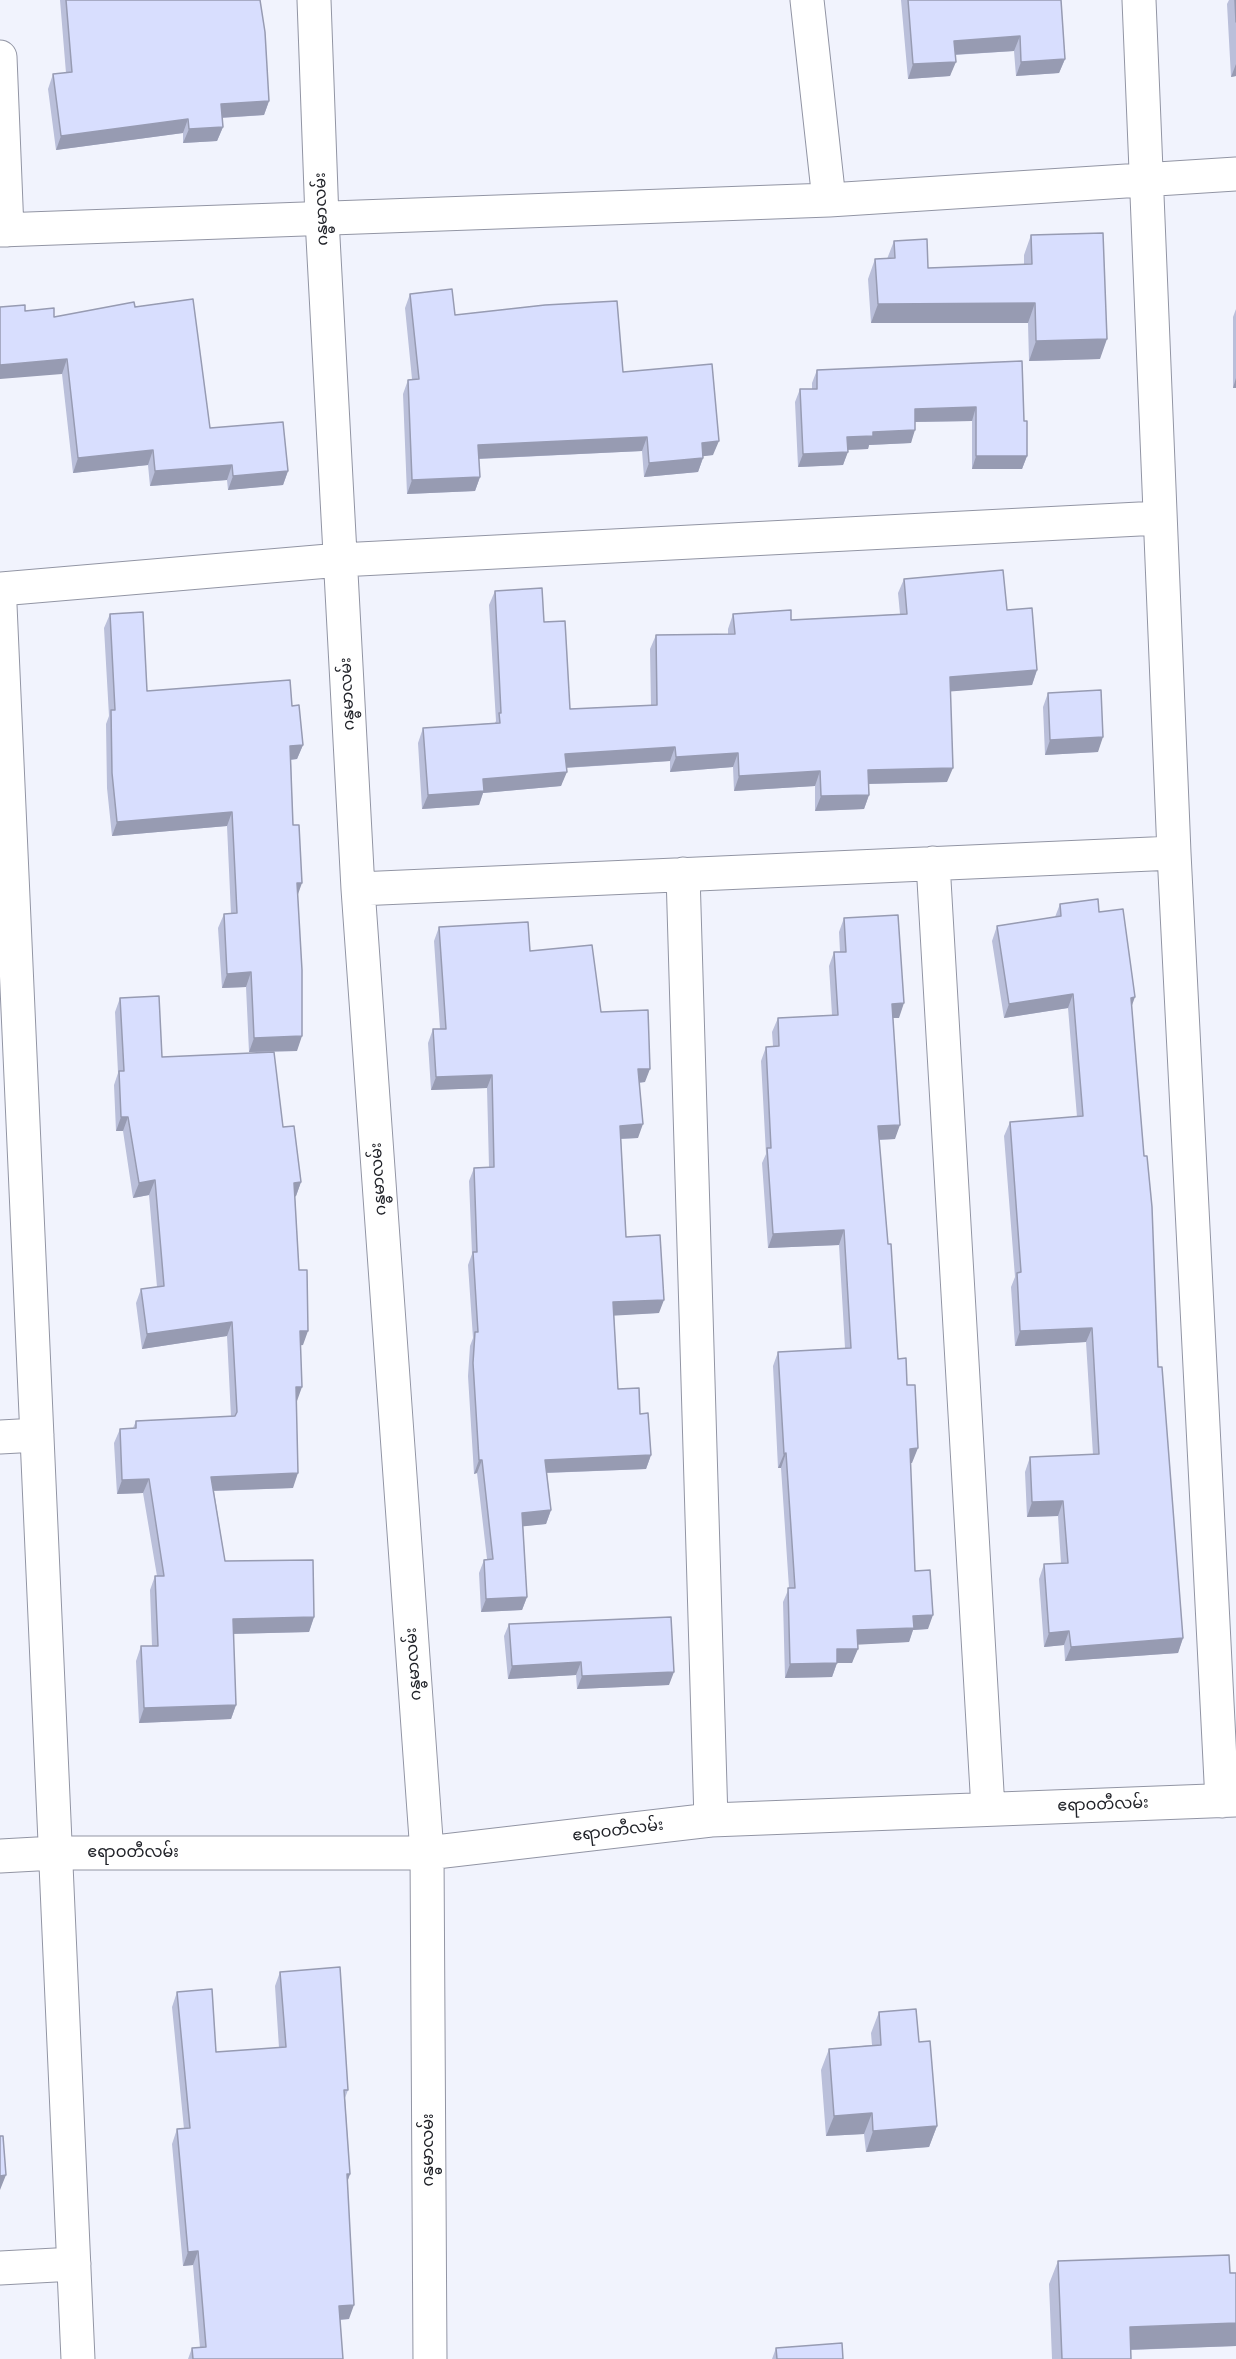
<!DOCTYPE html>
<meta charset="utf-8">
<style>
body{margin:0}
canvas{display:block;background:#f1f3fd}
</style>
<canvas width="1236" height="2359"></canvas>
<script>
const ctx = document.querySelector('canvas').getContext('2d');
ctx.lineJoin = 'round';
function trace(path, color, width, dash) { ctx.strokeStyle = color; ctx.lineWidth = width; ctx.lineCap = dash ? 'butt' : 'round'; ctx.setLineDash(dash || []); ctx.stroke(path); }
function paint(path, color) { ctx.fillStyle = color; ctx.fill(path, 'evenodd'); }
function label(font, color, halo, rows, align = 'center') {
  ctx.font = font + ' "Varela Round","Noto Sans Myanmar",sans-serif'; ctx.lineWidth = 5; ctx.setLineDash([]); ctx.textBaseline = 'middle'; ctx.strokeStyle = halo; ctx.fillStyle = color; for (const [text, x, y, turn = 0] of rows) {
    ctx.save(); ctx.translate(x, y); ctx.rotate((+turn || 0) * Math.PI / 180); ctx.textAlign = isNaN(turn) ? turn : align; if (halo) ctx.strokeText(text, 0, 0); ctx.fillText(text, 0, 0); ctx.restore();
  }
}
const minor = new Path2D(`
 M314 0 322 219 358 889 427 1853 430 2359
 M807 0 829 200
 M1139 0 1174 853 1222 1801
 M0 57 7 230
 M0 230 829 200 1236 174
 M0 589 340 560 1159 518
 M0 605 78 2359
 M933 863 988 1809
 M683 874 711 1820
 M358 889 1174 853
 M0 1437 37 1435
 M0 1856 55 1853H427L711 1820 1236 1800
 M0 2268 74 2264`);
trace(minor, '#9295a4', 35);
trace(minor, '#fff', 33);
paint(new Path2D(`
 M60 0H260L269 101 264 115 222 118 223 127 217 141 183 143V133L56 150 48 89 53 74 66 73Z
 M901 0H1061L1065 59 1059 73 1016 76 1014 51 955 55 950 76 908 79Z
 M1229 0H1236V76L1231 77 1227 4Z
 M1031 235 1100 359 1029 361 1028 323H871L868 279 875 259H887L894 241 928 268 1024 264V255Z
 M410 294 455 315 623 372 713 455 703 456V458L698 472 644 477 642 451 479 459 480 477 475 491 407 494 403 394 408 380 412 379 405 308Z
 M135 307 210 428 288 471 283 485 228 490 227 480 150 486 148 465 73 473 62 374 25 311 54 317Z
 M1236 309V388H1233V317Z
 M1022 361 1024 421 1027 456 1022 469H972V421L915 422 911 443 869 445 868 449 848 450 843 465 798 467 795 402 800 389H812V383L817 370Z
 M904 579 1007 610 1037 670 1032 685 950 691 947 782 869 784V795L864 809 815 811V786L734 791 733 767 670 772V761L566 768 561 786 483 793 479 805 422 809 418 743 423 728 495 723 496 721 489 605 495 591 544 622 570 709 651 705 650 649 656 635 728 634V629L733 614 791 620 900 614 898 593Z
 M110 614 147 691 292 706 303 745 297 759 291 760 293 825 298 894 297 1051 249 1052 246 987 222 988 218 928 224 914H231L227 826 112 836 107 788 106 724 109 716 104 628Z
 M1048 693 1098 752 1045 755 1043 707Z
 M1060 904 1099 912 1131 1007 1158 1367 1183 1638 1178 1653 1065 1661 1064 1645 1044 1647 1039 1579 1044 1564 1061 1563 1058 1516 1027 1517 1025 1472 1030 1457 1093 1455 1086 1342 1015 1346 1011 1287 1015 1277 1004 1136 1010 1122 1077 1117 1068 1008 1004 1018 992 941 997 926 1055 917Z
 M844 918 899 1018H893L895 1139 879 1140 898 1359 912 1463H910L915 1571 928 1629 913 1630 909 1642 857 1644 852 1663H837L832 1677 785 1678 783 1602 789 1588 781 1468H778L773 1366 778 1352 845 1348 839 1245 768 1248 762 1163 766 1154 761 1061 766 1047 773 1046 772 1032 778 1018 832 1015 829 966 834 952H840L839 932Z
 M439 927 530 951 601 1012 645 1082 639 1083 638 1138 621 1139 626 1237 659 1313 614 1315 618 1389 640 1414 651 1455 646 1469 547 1473 551 1510 546 1524 523 1526 527 1597 522 1610 481 1612 479 1573 484 1560 487 1559 477 1473 474 1474 468 1376 470 1346 473 1338 468 1265 472 1254 469 1181 474 1168 489 1167 487 1088 431 1090 428 1043 433 1029H440L434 941Z
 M120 998 162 1057 283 1127 301 1182 296 1196 295 1197 303 1345H301L297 1401 293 1488 214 1491 225 1561 314 1617 309 1632 233 1634 236 1705 231 1719 139 1723 136 1661 141 1646H152L150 1590 155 1576H157L143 1493 117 1494 114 1443 120 1429 133 1428 136 1421 231 1417 227 1336 142 1349 136 1303 141 1289 157 1287 149 1195 133 1198 123 1131H116L114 1085 118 1073 115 1012Z
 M509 1624 669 1685 577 1689 576 1675 508 1679 504 1636Z
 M280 1972 348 2090 345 2098 350 2174 347 2183 349 2319 340 2320 343 2359H188L192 2348H200L193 2265 183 2266 172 2144 177 2129H184L172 2007 177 1992 216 2052 279 2048 275 1986Z
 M879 2012 919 2042 937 2126 929 2147 866 2152 864 2134 826 2136 821 2070 829 2049 872 2045 871 2033Z
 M1058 2261 1236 2273V2346L1131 2350V2359H1052L1049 2284Z
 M776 2348 843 2359H772Z`), '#babfda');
paint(new Path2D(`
 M1020 36 1014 51 949 55 954 41Z
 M1065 59 1059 73 1016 76 1021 62Z
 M956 62 950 76 908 79 913 64Z
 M1236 64V76L1231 77Z
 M269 101 264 115 216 118 221 104Z
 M188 119 183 133 56 150 61 136Z
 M223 127 217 141 183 143 189 129Z
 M1035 303 1028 323H871L878 304Z
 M1107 339 1100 359 1029 361 1036 341Z
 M67 359 62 374 0 379V365Z
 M1236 378V388H1233Z
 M976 407 972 421 910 422 915 409Z
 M915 430 911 443 869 445 868 449 842 450 847 437 873 432Z
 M647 437 642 451 473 459 478 445Z
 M719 441 713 455 697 457 702 443Z
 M153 450 148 465 73 473 78 458Z
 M848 452 843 465 798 467 803 454Z
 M976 456H1027L1022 469H972Z
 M703 458 698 472 644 477 649 463Z
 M232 465 227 480 150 486 155 471Z
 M288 471 283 485 228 490 233 476Z
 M480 477 475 491 407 494 412 480Z
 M1037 670 1032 685 944 692 950 677Z
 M1103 737 1098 752 1045 755 1050 740Z
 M303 745 297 759 285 760 290 746Z
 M675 747 670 761 560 768 565 754Z
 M738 753 733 767 670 772 676 757Z
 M953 768 947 782 863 784 868 770Z
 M820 771 815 786 734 791 739 776Z
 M567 772 561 786 483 793 479 805 422 809 428 795 483 779Z
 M869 795 864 809 815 811 821 796Z
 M232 812 227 826 112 836 117 822Z
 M297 883H302L297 897Z
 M251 972 246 987 222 988 227 974Z
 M1073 994 1068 1008 1004 1018 1009 1004Z
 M1135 997 1130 1011 1131 998Z
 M904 1003 899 1018H887L892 1004Z
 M302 1036 297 1051 249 1052 254 1038Z
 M638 1069H650L645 1082 633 1083Z
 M492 1075 487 1088 431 1090 436 1077Z
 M121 1117H128L123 1131H116Z
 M643 1124 638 1138 615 1139 620 1126Z
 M900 1125 895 1139 873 1140 878 1126Z
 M155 1180 149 1195 133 1198 139 1183Z
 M301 1182 296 1196 289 1197 294 1183Z
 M844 1230 839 1245 768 1248 773 1234Z
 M664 1300 659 1313 608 1316 613 1302Z
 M232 1322 227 1336 142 1349 147 1334Z
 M1092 1328 1086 1342 1015 1346 1020 1331Z
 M300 1331H308L303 1345 295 1346Z
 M296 1387H302L297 1401H291Z
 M918 1448 912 1463H905L910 1449Z
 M786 1453 781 1468H778L784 1454Z
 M651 1455 646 1469 540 1473 545 1460Z
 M479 1460H482L477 1473 474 1474Z
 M298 1473 293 1488 206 1491 211 1477Z
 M149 1479 143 1493 117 1494 122 1480Z
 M1063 1501 1058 1516 1027 1517 1032 1502Z
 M551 1510 546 1524 517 1527 522 1513Z
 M527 1597 522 1610 481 1612 486 1599Z
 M933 1615 928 1629 913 1630 909 1642 852 1645 857 1630 913 1616Z
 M314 1617 309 1632 227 1634 233 1619Z
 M1069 1631 1064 1645 1044 1647 1049 1633Z
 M1183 1638 1178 1653 1065 1661 1071 1647Z
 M837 1649H858L852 1663H837L832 1677 785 1678 790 1664Z
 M581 1662 576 1675 508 1679 512 1666Z
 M674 1672 669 1685 577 1689 582 1676Z
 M236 1705 231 1719 139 1723 144 1708Z
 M872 2113 864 2134 826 2136 834 2116Z
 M937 2126 929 2147 866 2152 873 2131Z
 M347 2174H350L345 2188Z
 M6 2175 0 2190V2176Z
 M198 2251 193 2265 183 2266 188 2252Z
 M354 2305 349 2319 334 2320 339 2306Z
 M1236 2323V2346L1122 2350 1130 2327Z`), '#979bb2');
const building = new Path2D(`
 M66 0H260L265 32 269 101 221 104 223 127 189 129 188 119 61 136 53 74 72 72Z
 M908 0H1061L1065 59 1021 62 1020 36 954 41 956 62 913 64Z
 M1235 0H1236V22Z
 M1103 233 1107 339 1036 341 1035 303 878 304 875 259 895 258 894 241 927 239 928 268 1032 264 1031 235Z
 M452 289 455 315 545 305 617 301 623 372 712 364 719 441 702 443 703 458 649 463 647 437 478 445 480 477 412 480 408 380 419 379 410 294Z
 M193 299 210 428 283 422 288 471 233 476 232 465 155 471 153 450 78 458 67 359 0 365V307L25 305V311L54 308V317L134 302 135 307Z
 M1022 361 1024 421H1027V456H976V407L915 409V430L873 432V436L847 437 848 452 803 454 800 389H817V370Z
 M1003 570 1007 610 1032 608 1037 670 950 677 953 768 868 770 869 795 821 796 820 771 739 776 738 753 676 757 675 747 565 754 567 772 483 779 484 791 428 795 423 728 500 723 499 713H501L495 591 542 588 544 622 565 621 570 709 657 705 656 635 735 634 733 614 791 610V620L907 614 904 579Z
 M143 612 147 691 290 680 292 706 299 705 303 745 290 746 293 825H299L302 883H297L302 970V1036L254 1038 251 972 227 974 224 914 237 913 232 812 117 822 112 773 111 710H115L110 614Z
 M1101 690 1103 737 1050 740 1048 693Z
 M1098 899 1099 912 1123 909 1135 997 1131 998 1144 1156H1147L1152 1207 1158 1367H1162L1183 1638 1071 1647 1069 1631 1049 1633 1044 1564 1068 1563 1063 1501 1032 1502 1030 1457 1099 1454 1092 1328 1020 1331 1017 1273 1021 1272 1010 1122 1083 1116 1073 994 1009 1004 997 926 1061 916 1060 904Z
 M898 915 904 1003 892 1004 900 1125 878 1126 888 1244H891L898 1359 906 1358 907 1385H915L918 1448 910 1449 915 1571 930 1570 933 1615 913 1616 914 1628 857 1630 858 1649H837V1663L790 1664 788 1588H795L786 1453 784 1454 778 1352 851 1348 844 1230 773 1234 767 1148H771L766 1047 779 1046 778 1018 838 1015 834 952H846L844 918Z
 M528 922 530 951 592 945 601 1012 648 1010 650 1069H638L643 1124 620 1126 621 1144 626 1237 660 1235 664 1300 613 1302 618 1389 639 1388 640 1414 648 1413 651 1455 545 1460 551 1510 522 1513 527 1597 486 1599 484 1560 493 1559 482 1460H479L473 1363 475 1332H478L473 1252H477L474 1168 494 1167 492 1075 436 1077 433 1029H446L439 927Z
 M159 996 162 1057 274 1052 283 1127 294 1126 301 1182 294 1183 299 1270H307L308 1331H300L302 1387H296L298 1473 211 1477 225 1561 313 1560 314 1617 233 1619 236 1705 144 1708 141 1646H158L155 1576H164L149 1479 122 1480 120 1429 136 1428V1421L235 1416 237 1412 232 1322 147 1334 141 1289 164 1286 155 1180 139 1183 128 1117H121L119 1071H124L120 998Z
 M671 1617 674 1672 582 1676 581 1662 512 1666 509 1624Z
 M340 1967 348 2090H344L350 2174H347L354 2305 339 2306 343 2359H193L192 2348 206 2347 198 2251 188 2252 177 2129 190 2128 177 1992 212 1989 216 2052 286 2047 280 1972Z
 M916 2009 919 2042 930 2041 937 2126 873 2131 872 2113 834 2116 829 2049 881 2045 879 2012Z
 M0 2136H3L6 2175 0 2176Z
 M1229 2255 1230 2273H1236V2323L1130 2327 1131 2359H1062L1058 2261Z
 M842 2343 843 2359H777L776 2348Z`);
paint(building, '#d8defe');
trace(building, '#979bb2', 1.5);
label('16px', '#202228', '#fff', [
 ["ဂန္ဓမာလမ်း",322,209,-92],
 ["ဂန္ဓမာလမ်း",348,694,-93],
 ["ဂန္ဓမာလမ်း",379,1179,-94],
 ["ဂန္ဓမာလမ်း",414,1664,-94],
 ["ဧရာဝတီလမ်း",1103,1805,-2],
 ["ဧရာဝတီလမ်း",618,1831,-7],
 ["ဧရာဝတီလမ်း",133,1853],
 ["ဂန္ဓမာလမ်း",429,2150,-90]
]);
</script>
